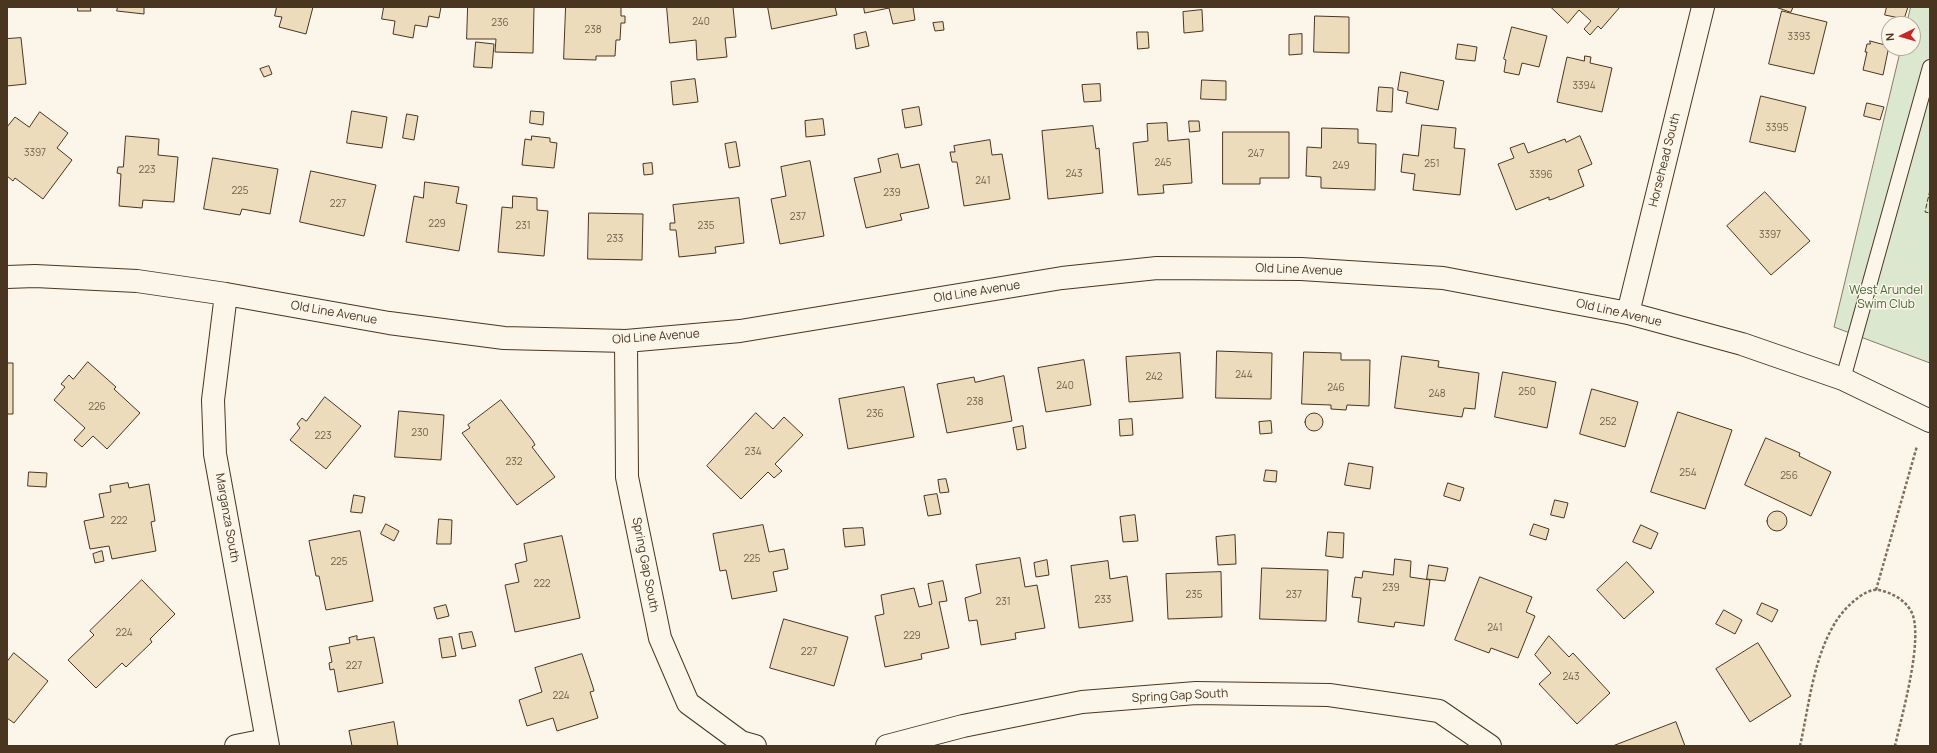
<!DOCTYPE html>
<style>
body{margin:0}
#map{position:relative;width:1937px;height:753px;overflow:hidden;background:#fbf6e9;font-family:Manrope,sans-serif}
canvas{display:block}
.frame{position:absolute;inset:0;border:8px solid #4a3520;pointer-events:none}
.north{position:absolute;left:1881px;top:16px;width:40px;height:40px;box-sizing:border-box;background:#fbf6e9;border:1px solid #b4a999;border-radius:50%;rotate:265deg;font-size:11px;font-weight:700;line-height:16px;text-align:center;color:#4a3520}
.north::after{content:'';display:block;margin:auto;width:14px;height:18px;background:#c62828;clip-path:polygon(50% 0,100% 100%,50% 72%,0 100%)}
</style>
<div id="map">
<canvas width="1937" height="753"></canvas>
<div class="frame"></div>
<div class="north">N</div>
</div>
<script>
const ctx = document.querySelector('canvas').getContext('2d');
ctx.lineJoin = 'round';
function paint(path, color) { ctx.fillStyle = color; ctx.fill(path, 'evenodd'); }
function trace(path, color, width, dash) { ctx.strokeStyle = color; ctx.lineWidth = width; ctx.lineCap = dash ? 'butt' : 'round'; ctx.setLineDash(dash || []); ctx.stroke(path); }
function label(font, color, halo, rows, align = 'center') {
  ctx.font = font + ' Manrope,sans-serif'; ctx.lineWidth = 3; ctx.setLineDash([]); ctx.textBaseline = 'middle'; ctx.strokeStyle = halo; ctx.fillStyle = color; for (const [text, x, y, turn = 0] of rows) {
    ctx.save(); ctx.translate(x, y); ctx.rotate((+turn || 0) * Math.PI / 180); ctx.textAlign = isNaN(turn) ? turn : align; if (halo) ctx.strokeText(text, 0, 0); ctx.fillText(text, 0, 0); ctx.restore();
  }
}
const green = new Path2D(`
 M1911 7H1930V363L1834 327 1901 48H1913V24H1907Z`);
paint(green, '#dce7d0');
trace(green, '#887966', 1);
const building = new Path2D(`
 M78 7H90L91 11H78Z
 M118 7H144V14L117 11Z
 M277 7H313L306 34 279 27 282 17 275 16Z
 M384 7H441L439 18 429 16 427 27 415 25 413 38 393 34 395 21 382 19Z
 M468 7H534L533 53 495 52 496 39H467Z
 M566 7H621V16H625V23H621L620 40H616L615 56H596V60L564 59Z
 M667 7H733L736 37 725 38 727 57 697 60 696 40 670 43Z
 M768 7H835L837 15 772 29Z
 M864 7H913L915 20 893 24 889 8 865 13Z
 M1551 7H1620L1601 29 1598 26 1590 35 1584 29 1591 21 1579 10 1568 23Z
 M1776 7H1793L1791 12Z
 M1887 7H1908L1904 19 1885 15Z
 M1202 10 1203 31 1184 33 1183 12Z
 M1782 11 1827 22 1814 74 1769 64Z
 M1315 16 1349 17V53L1314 52Z
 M943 22 944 30 935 31 933 23Z
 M1512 27 1547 36 1539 67 1522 63 1519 75 1504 72 1506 60 1504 59Z
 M866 32 869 46 856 49 854 35Z
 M1137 32H1148L1149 48 1138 49Z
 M1302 34V54L1289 55V35Z
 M21 38 26 84 7 86V39Z
 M1870 41 1889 46 1883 75 1863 70 1867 52H1865L1867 44H1870Z
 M476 42 494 44 492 68 474 67Z
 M1458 44 1477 47 1475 61 1456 59Z
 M1585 56 1591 57 1590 63 1612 68 1602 112 1557 102 1567 57 1584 61Z
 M269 66 272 74 264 77 260 69Z
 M1401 72 1444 81 1438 110 1406 103 1408 92 1398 90Z
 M695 79 698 102 673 105 671 82Z
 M1202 80 1226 81V100L1201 99Z
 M1100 84 1101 101 1084 102 1082 85Z
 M1379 87 1393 88 1392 112 1377 111Z
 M1761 96 1806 107 1795 152 1750 142Z
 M1867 103 1884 107 1880 120 1864 116Z
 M919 107 922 125 905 128 902 110Z
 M352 111 387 117 382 148 347 143Z
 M531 111 544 112 543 125 530 123Z
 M40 112 68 133 57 148 72 160 43 199 15 178 13 181 7 176V127L15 117 29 127Z
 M407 114 418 116 414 140 403 138Z
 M823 119 825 135 806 137 805 121Z
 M1189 121H1199L1200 131 1190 132Z
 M1167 123 1168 141 1189 139 1192 183 1163 185 1164 193 1138 195 1133 143 1148 141 1147 124Z
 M1422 125 1456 128 1454 148 1465 149 1460 195 1413 190 1415 174 1401 172 1403 154 1418 156Z
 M1093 126 1096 149 1099 148 1103 193 1048 199 1042 131Z
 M1322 128 1358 129V143L1376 144 1375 190 1321 188V177L1306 176 1307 147 1321 148Z
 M1223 132H1289V178H1260V184H1223Z
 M126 136 159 139 158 155 178 157 174 202 143 200 142 208 119 206 121 174 117 173 118 167H123Z
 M532 136 550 138V142L557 143 554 168 522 165 525 139 531 140Z
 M1580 136 1592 164 1578 170 1584 186 1553 199 1549 200V197L1516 210 1498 164 1514 158 1510 148 1524 143 1528 153 1565 139 1566 142Z
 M990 140 992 155 1002 154 1010 199 964 206 957 162H952L950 152H955L954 146Z
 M736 142 740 166 729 168 725 144Z
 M898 154 901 168 919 164 929 208 900 214 902 220 866 228 854 178 881 172 878 159Z
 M213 158 278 169 270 214 242 209 240 215 204 209Z
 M810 161 824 236 780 244 771 199 786 196 781 167Z
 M652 163 653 174 644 175 643 164Z
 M311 171 376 185 364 236 300 222Z
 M425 182 459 187 456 203 467 205 459 251 406 242 414 196 423 198Z
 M1765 192 1810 241 1771 275 1727 226Z
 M513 196 537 198V210L548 211 544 256 498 252 502 207 512 208Z
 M739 198 744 243 715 247 716 253 679 257 676 230H670V223H675L673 205Z
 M589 213 643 214 642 260 588 259Z
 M1217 351 1272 353 1271 399 1216 398Z
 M1304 352 1341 353V360H1370L1369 406 1347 405 1346 410 1331 409V405L1302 404Z
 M1180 353 1183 398 1129 402 1126 357Z
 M1402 356 1439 361 1438 367 1479 373 1475 409 1464 408 1462 417 1395 408Z
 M1084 360 1091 405 1046 412 1038 368Z
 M88 362 116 387 114 389 115 390 140 413 107 449 93 436 82 447 74 440 85 428 54 400 65 387 61 384 69 375 73 379Z
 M7 363H13V414H7Z
 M1503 372 1556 382 1547 428 1495 417Z
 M1004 376 1012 421 947 433 937 384 974 377 975 382Z
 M904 387 914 437 848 449 839 399Z
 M1592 389 1638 402 1625 447 1580 434Z
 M325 397 361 426 326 469 290 440 300 428 297 424 302 418 306 421Z
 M501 400 533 441 535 445 532 447 555 477 517 505 462 433 470 428 468 425Z
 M399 411 444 415 441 460 395 457Z
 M1678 412 1732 430 1705 509 1651 492Z
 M756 413 773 429 784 417 803 435 775 464 782 471 774 478 768 472 741 499 707 466Z
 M1305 422a9 9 0 1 1 18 0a9 9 0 1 1-18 0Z
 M1132 419 1133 435 1120 436 1119 420Z
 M1271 421 1272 433 1260 434 1259 422Z
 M1023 426 1026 448 1017 450 1013 428Z
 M1766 438 1800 453 1799 456 1831 472 1811 516 1745 485Z
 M1349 463 1373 467 1370 489 1345 485Z
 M1266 470 1277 471 1276 482 1264 481Z
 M29 472 47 473 46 487 28 486Z
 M946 479 949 492 940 493 938 480Z
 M128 483 129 488 149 484 155 521 151 522 156 551 112 559 109 546 90 549 84 521 104 517 99 494 111 492 110 486Z
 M1448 483 1464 488 1460 501 1444 496Z
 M937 494 941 514 928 516 924 496Z
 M354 495 365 497 362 513 351 512Z
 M1555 500 1568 503 1564 518 1551 515Z
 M1767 521a10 10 0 1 1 20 0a10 10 0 1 1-20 0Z
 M1135 515 1138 541 1123 542 1120 517Z
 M439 519 452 520 451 544H437Z
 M386 524 399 531 394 541 381 534Z
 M1534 524 1549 529 1546 540 1530 535Z
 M763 525 769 552 784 549 788 569 773 572 777 591 732 599 726 570 720 571 713 534Z
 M1641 525 1658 533 1651 549 1633 542Z
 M863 528 865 545 845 547 843 529Z
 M360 531 373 601 326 610 319 576H316L309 541Z
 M1328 532 1344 533 1343 558 1326 556Z
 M1235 535 1236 564 1218 565 1216 537Z
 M562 536 580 618 515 632 505 585 519 582 515 564 527 561 524 544Z
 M102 551 104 561 95 563 93 554Z
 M1020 558 1025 587 1037 585 1045 628 1015 633 1016 639 981 645 977 620 969 621 965 598 981 593 976 565Z
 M1395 559 1411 561 1410 577 1430 580 1424 626 1395 622 1394 627 1358 622 1361 598 1352 597 1355 577 1362 578 1363 571 1393 575Z
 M1047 560 1049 575 1036 577 1034 563Z
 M1108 561 1110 579 1127 576 1133 621 1079 628 1071 566Z
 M1627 562 1654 592 1624 619 1597 590Z
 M1429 565 1448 568 1445 581 1427 579Z
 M1262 568 1328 570 1326 621 1260 619Z
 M1221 572 1222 617 1168 619 1166 574Z
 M1480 577 1532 597 1526 612 1535 616 1518 658 1491 648 1489 653 1455 640Z
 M142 580 175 614 150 639 152 642 126 667 122 663 96 688 68 660 94 635 90 631Z
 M943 581 947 601 939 602 949 648 921 654 922 659 885 667 875 616 884 614 881 595 914 588 919 607 932 604 928 584Z
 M1762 603 1778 610 1772 622 1757 614Z
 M446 605 449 616 437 619 434 608Z
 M1724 610 1742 620 1735 634 1716 624Z
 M784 619 848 637 834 686 770 668Z
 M472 632 476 646 462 649 459 634Z
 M357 636V640L374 637 383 683 338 692 334 669 330 670 329 663 332 662 329 647 350 643 349 638Z
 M1549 636 1569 657 1573 653 1610 693 1577 724 1539 684 1551 673 1535 655Z
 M452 637 456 656 442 658 439 639Z
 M1758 643 1791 696 1750 722 1716 669Z
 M14 653 48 681 14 723 7 718V662Z
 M582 654 593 687 594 691 590 692 598 718 557 731 553 718 527 726 519 700 542 692 535 668Z
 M394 722 398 746H352L349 731Z
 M1676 722 1685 746H1613Z`);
paint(building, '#ecdcbc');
trace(building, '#4a3520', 1);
const service = new Path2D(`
 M1843 379 1930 67`);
const minor = new Path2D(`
 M7 277 35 276 137 281 226 294 389 323 504 338 626 341 740 331 1062 278 1157 268 1301 269 1443 278 1628 313 1742 344 1843 379 1930 421
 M226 294 213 400 215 454 268 746
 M1628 313 1703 7
 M626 341 627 477 660 638 688 703 741 742 755 746
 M236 746 266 740
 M887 746 963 726 1082 702 1196 693 1329 695 1439 711 1490 746`);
trace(service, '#4a3520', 16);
trace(minor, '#4a3520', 24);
trace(new Path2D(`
 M1876 590 1917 446
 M1800 746C1809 706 1813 659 1835 623 1841 612 1864 587 1879 590 1892 593 1904 599 1911 611 1925 636 1901 718 1895 746`), '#7f6f5c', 2.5, [3, 2]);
trace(service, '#fbf6e9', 14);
trace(minor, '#fbf6e9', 22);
trace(new Path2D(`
 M1930 190 1925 212 1930 213`), '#4a3520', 1, [5, 2]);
label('10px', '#725f47', null, [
 ["240",701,22],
 ["236",500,23],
 ["238",593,30],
 ["3393",1799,37],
 ["3394",1584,86],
 ["3395",1777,128],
 ["3397",35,153],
 ["247",1256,154],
 ["245",1163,163],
 ["251",1432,164],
 ["249",1341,166],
 ["223",147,170],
 ["243",1074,174],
 ["3396",1541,175],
 ["241",983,181],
 ["225",240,191],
 ["239",892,193],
 ["227",338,204],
 ["237",798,217],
 ["229",437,224],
 ["231",523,226],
 ["235",706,226],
 ["3397",1770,235],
 ["233",615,239],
 ["244",1244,375],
 ["242",1154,377],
 ["240",1065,386],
 ["246",1336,388],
 ["250",1527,392],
 ["248",1437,394],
 ["238",975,402],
 ["226",97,407],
 ["236",875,414],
 ["252",1608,422],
 ["230",420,433],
 ["223",323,436],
 ["234",753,452],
 ["232",514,462],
 ["254",1688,473],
 ["256",1789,476],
 ["222",119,521],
 ["225",752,559],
 ["225",339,562],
 ["222",542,584],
 ["239",1391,588],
 ["235",1194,595],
 ["237",1294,595],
 ["233",1103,600],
 ["231",1003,602],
 ["241",1495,628],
 ["224",124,633],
 ["229",912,636],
 ["227",809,652],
 ["227",354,666],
 ["243",1571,677],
 ["224",561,696]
]);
label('12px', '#4a3520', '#fbf6e9', [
 ["Horsehead South",1665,160,-76],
 ["Old Line Avenue",1299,270,2],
 ["Old Line Avenue",977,292,-9],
 ["Old Line Avenue",334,313,10],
 ["Old Line Avenue",1619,313,13],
 ["Old Line Avenue",656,337,-4],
 ["Marganza South",227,518,80],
 ["Spring Gap South",645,565,79],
 ["Spring Gap South",1180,696,-3]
]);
label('12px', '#436837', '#fbf6e9', [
 ["West Arundel",1886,291],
 ["Swim Club",1886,305]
]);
</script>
